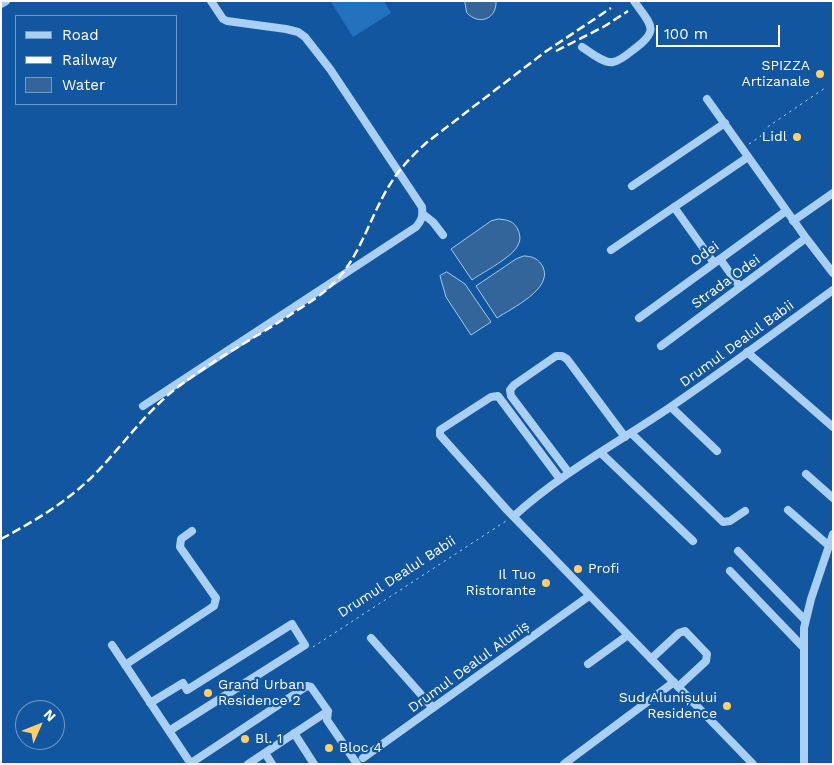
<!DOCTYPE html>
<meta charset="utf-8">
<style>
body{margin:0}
#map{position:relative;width:834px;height:765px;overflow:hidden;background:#1256a0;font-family:"Work Sans",sans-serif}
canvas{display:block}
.frame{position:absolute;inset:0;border:2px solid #fff;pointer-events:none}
.legend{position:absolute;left:15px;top:15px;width:162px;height:90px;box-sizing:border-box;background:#1256a0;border:1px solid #719ac6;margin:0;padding:6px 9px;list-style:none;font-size:15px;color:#fff}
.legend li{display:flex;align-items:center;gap:10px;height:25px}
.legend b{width:25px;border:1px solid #719ac6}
.north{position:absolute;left:15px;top:700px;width:50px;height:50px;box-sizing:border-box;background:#1256a0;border:1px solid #719ac6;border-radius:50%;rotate:46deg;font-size:14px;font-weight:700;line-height:20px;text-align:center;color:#fff}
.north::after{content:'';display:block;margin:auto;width:18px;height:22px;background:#ffce6d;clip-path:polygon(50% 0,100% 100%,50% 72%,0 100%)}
.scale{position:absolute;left:656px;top:25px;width:124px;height:22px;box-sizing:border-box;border:2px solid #fff;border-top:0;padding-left:6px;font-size:15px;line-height:18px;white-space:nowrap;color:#fff;-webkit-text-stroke:4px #1256a0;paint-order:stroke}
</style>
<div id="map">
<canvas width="834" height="765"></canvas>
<div class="frame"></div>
<ul class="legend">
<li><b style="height:6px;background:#aacff5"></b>Road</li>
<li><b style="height:6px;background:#fff"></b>Railway</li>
<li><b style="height:14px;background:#34659a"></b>Water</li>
</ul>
<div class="north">N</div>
<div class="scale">100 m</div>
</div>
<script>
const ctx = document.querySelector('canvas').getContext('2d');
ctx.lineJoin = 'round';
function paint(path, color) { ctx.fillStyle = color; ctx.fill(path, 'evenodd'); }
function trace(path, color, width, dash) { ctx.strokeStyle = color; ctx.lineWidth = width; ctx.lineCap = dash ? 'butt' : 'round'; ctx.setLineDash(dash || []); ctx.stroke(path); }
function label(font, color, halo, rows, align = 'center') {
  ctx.font = font + ' "Work Sans",sans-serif'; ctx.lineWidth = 4.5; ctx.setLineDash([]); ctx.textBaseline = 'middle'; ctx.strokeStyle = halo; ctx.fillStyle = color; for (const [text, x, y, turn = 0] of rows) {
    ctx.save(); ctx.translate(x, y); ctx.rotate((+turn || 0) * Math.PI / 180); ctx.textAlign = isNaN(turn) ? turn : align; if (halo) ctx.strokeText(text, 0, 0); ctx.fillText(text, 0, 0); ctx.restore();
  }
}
paint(new Path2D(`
 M384 1 391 13 353 37 331 2Z`), '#2471be');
const water = new Path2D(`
 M465 1H496C497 19 479 26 467 13Z
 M499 219C508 220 514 221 518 230 520 234 521 240 518 245 513 257 483 272 472 280L451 249 491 221Z
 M524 256C532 256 539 259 543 267 553 289 512 308 497 318L476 286 516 259Z
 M447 272 465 284 491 322 471 335 446 297 440 276Z`);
paint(water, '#34659a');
trace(water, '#9bcbf8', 1);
trace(new Path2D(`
 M749 144 760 137 766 128 825 88
 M313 647 506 521`), '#aacff5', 1, [2.5, 4]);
trace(new Path2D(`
 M1 4 6 1
 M582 47C590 52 604 64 613 62 620 61 628 54 633 50 661 30 651 25 634 1
 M707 99 806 238 833 273
 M632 186 725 123
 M674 207 714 263
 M423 214 433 222 443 235
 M793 221 833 193
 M611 250 748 157
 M720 259 740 287
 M639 318 786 211
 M661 346 806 238
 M747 352 833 427
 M143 406 416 227C422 220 423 216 422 207L330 69 305 37 298 32 286 29 227 21 223 19 211 1
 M671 407 717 451
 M631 433 723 522 730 521 745 511
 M601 453 693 541
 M569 473 511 396 510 390 514 385 556 356H562L567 359 625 437
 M806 474 833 498
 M560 479 498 396 491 397 440 430V435L507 510 753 764
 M788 510 828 545
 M514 516C560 474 617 443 669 408 725 370 778 330 833 290
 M738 551 805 620
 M730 571 803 647
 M371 638 433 708
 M112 645 191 764
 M651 659 679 633 685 631 707 654 706 661 678 687
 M588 664 628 635
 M125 665 214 606 216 598 213 594 180 547 181 539 192 531
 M150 703 183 683 187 690 292 624 305 645 169 731
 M294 733 314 764
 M265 753 272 764
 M363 758 589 596
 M191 763 307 686 311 687 328 711 327 720 357 764
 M248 764 328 711
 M564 764 674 682
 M804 764V628L811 599 833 534`), '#aacff5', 8);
trace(new Path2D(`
 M556 51 605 26 628 11
 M1 539C33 522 65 503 92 477 121 448 145 412 178 387 213 360 253 339 290 315 305 305 323 295 336 281 361 254 370 217 389 186 399 169 412 156 426 143L545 52 611 8`), '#fff', 2.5, [9, 4]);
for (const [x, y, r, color] of [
 [820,74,5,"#ffce6d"],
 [797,137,5,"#ffce6d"],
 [578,569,5,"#ffce6d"],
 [546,583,5,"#ffce6d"],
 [208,693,5,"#ffce6d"],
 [727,706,5,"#ffce6d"],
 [245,739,5,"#ffce6d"],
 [329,748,5,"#ffce6d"]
]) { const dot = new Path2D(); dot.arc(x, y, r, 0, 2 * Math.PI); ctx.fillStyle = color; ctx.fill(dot); trace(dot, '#1256a0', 2); }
label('14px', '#fff', '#1256a0', [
 ["SPIZZA",810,66],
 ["Artizanale",810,82],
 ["Lidl",787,137],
 ["Profi",588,569,"left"],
 ["Il Tuo",536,575],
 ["Ristorante",536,591],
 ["Grand Urban",218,685,"left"],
 ["Residence 2",218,701,"left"],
 ["Sud Alunișului",717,698],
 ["Residence",717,714],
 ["Bl. 1",255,739,"left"],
 ["Bloc 4",339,748,"left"]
], 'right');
label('14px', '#fff', '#1256a0', [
 ["Odei",705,254,-36],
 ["Strada Odei",726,282,-36],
 ["Drumul Dealul Babii",737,344,-36],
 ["Drumul Dealul Babii",397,577,-33],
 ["Drumul Dealul Aluniș",469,667,-36]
]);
</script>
